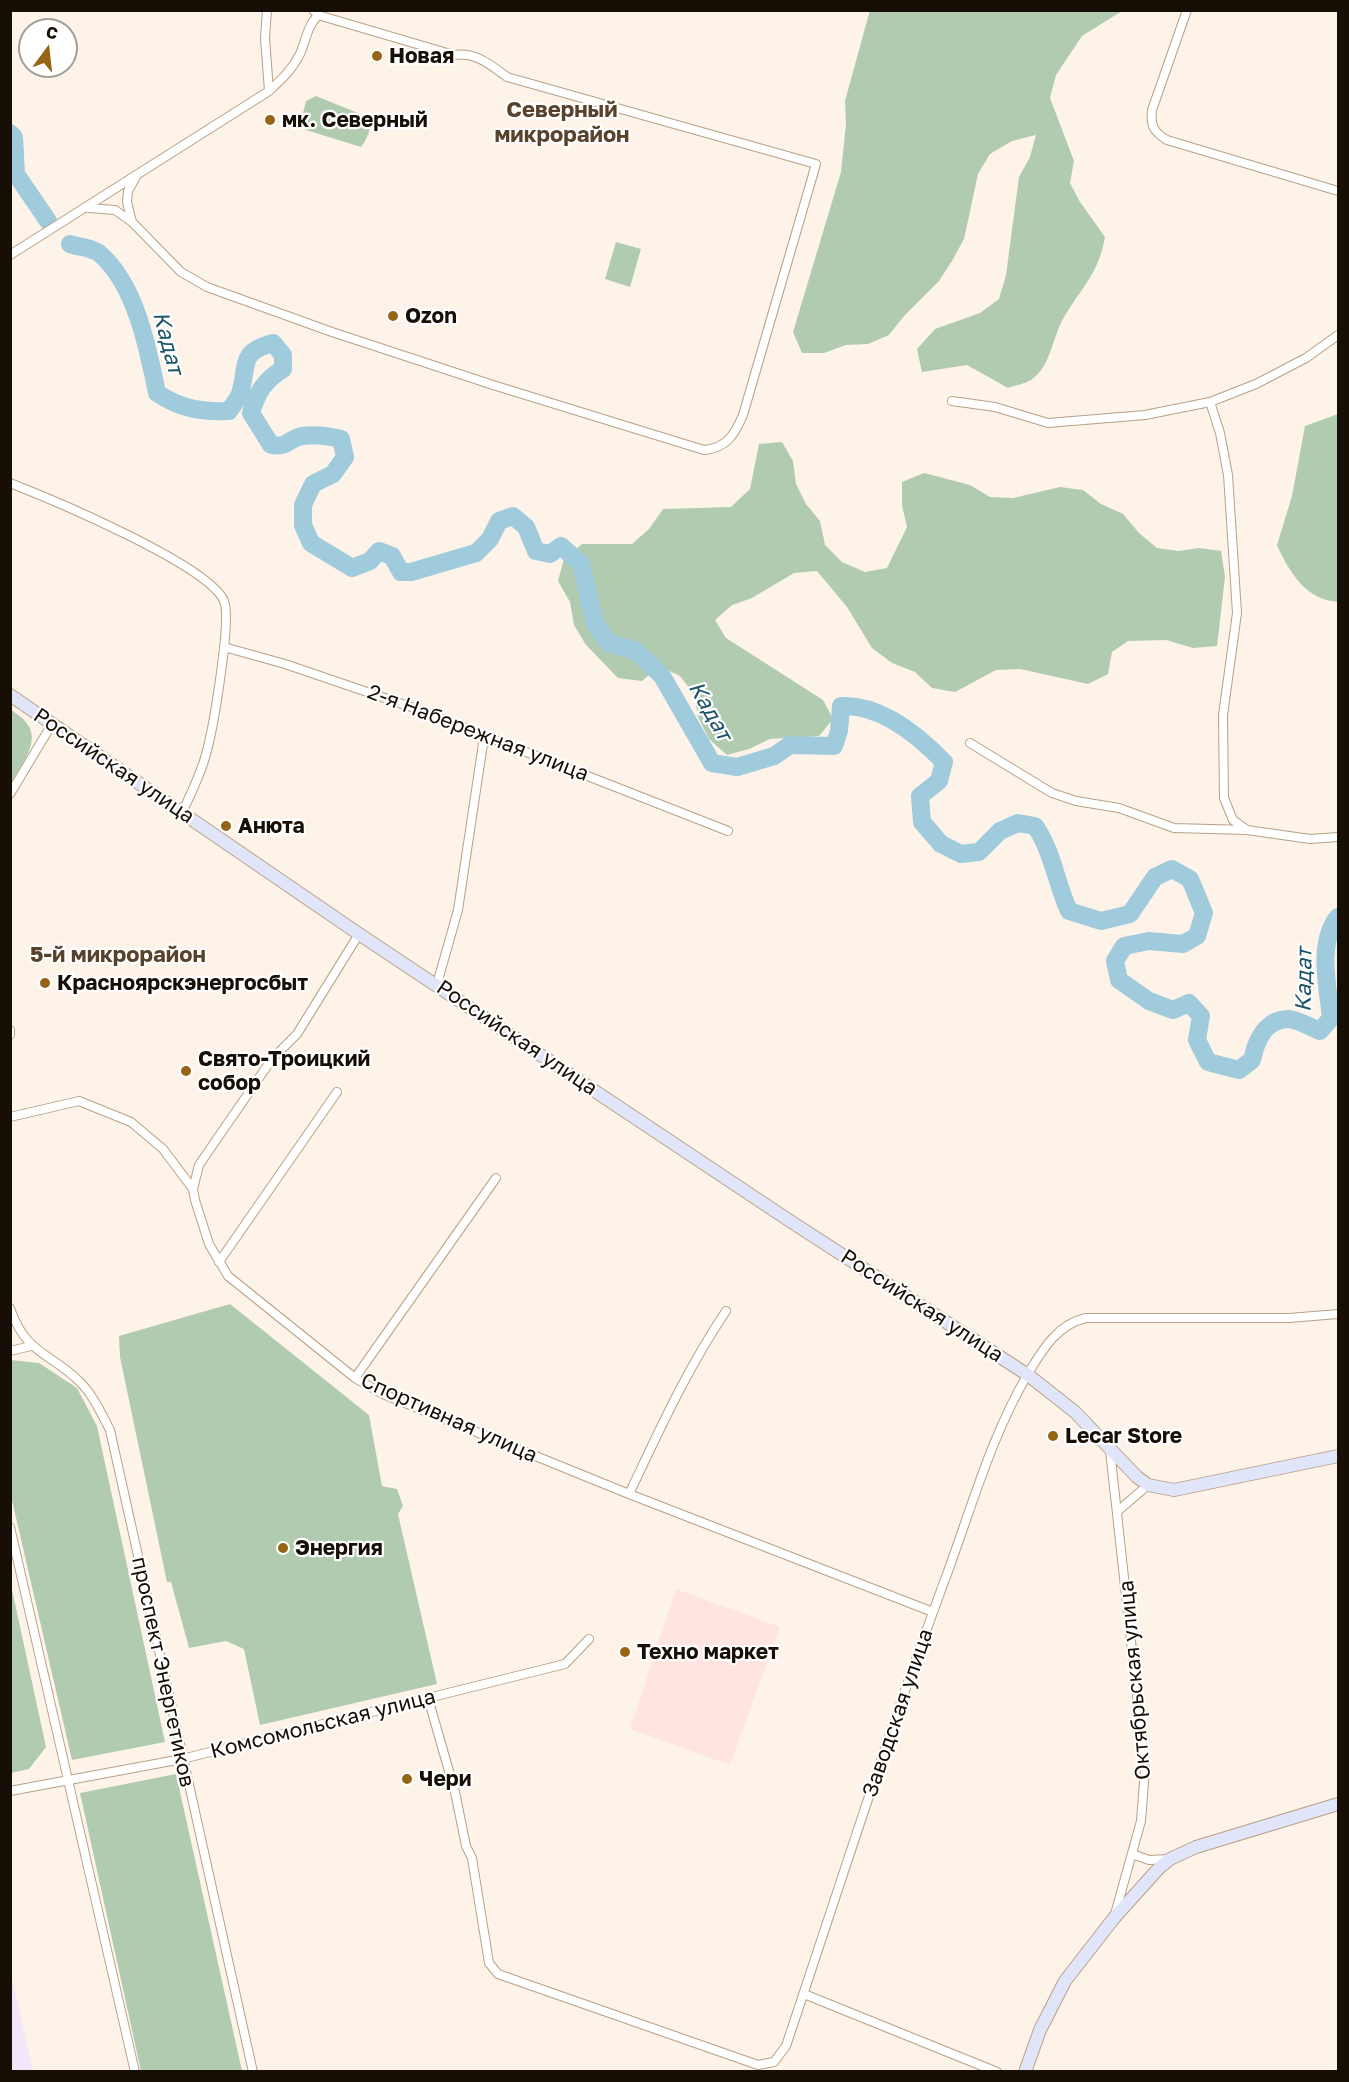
<!DOCTYPE html>
<meta charset="utf-8">
<style>
body{margin:0}
#map{position:relative;width:1349px;height:2082px;overflow:hidden;background:#fef3e8;font-family:"Golos Text",sans-serif}
canvas{display:block}
.frame{position:absolute;inset:0;border:12px solid #170e05;pointer-events:none}
.north{position:absolute;left:18px;top:18px;width:60px;height:60px;box-sizing:border-box;background:#fff;border:2px solid #a29f9b;border-radius:50%;rotate:15deg;font-size:16px;font-weight:700;line-height:24px;text-align:center;color:#170e05}
.north::after{content:'';display:block;margin:auto;width:21px;height:27px;background:#946514;clip-path:polygon(50% 0,100% 100%,50% 72%,0 100%)}
</style>
<div id="map">
<canvas width="1349" height="2082"></canvas>
<div class="frame"></div>
<div class="north">С</div>
</div>
<script>
const ctx = document.querySelector('canvas').getContext('2d');
ctx.lineJoin = 'round';
function paint(path, color) { ctx.fillStyle = color; ctx.fill(path, 'evenodd'); }
function trace(path, color, width, dash) { ctx.strokeStyle = color; ctx.lineWidth = width; ctx.lineCap = dash ? 'butt' : 'round'; ctx.setLineDash(dash || []); ctx.stroke(path); }
function label(font, color, halo, rows, align = 'center') {
  ctx.font = font + ' "Golos Text",sans-serif'; ctx.lineWidth = 4.5; ctx.setLineDash([]); ctx.textBaseline = 'middle'; ctx.strokeStyle = halo; ctx.fillStyle = color; for (const [text, x, y, turn = 0] of rows) {
    ctx.save(); ctx.translate(x, y); ctx.rotate((+turn || 0) * Math.PI / 180); ctx.textAlign = isNaN(turn) ? turn : align; if (halo) ctx.strokeText(text, 0, 0); ctx.fillText(text, 0, 0); ctx.restore();
  }
}
paint(new Path2D(`
 M676 1589 780 1627 730 1765 630 1729Z`), '#ffe4e0');
paint(new Path2D(`
 M10 1973H11L33 2071H11Z`), '#f3e6f9');
paint(new Path2D(`
 M870 10 1122 11 1082 36 1056 75 1050 98 1074 161 1070 183 1080 202 1105 237C1098 276 1081 287 1063 319 1052 339 1051 366 1031 380 1025 384 1015 385 1008 388L967 365 922 372 917 349 935 329 980 313 999 299 1006 275 1019 177 1030 157 1036 135 1012 141 990 154 978 174 964 239 952 261 939 281 904 316 889 335 868 344 846 345 824 353H802L793 332 841 172 846 124 845 101Z
 M316 96 370 118C372 127 367 140 361 147L306 130 300 126 306 101Z
 M616 242 641 249 630 287 605 279Z
 M1338 414V602C1306 600 1289 572 1277 545L1292 496 1305 426Z
 M782 442 793 461 796 484 806 504 820 521 825 545 842 562 865 572 887 568 907 527 902 505V482L924 473 970 485 990 497 1013 498 1060 487 1083 490 1101 504 1123 514 1139 533 1157 548 1178 551 1199 548 1221 551 1225 577 1217 646 1193 648 1166 640 1128 641 1112 652 1108 674 1088 684 1020 669 996 670 955 692 932 688 915 672 892 663 872 648 847 607 817 571 794 573 752 598 732 605 715 620 726 638 823 700 833 719 819 736 770 739 749 749 727 755 709 739 698 717 694 694 680 676 659 666 642 681 618 678 586 645 574 625 570 602 558 581 564 559 582 544H632L649 529 663 509 731 507 750 489 759 444Z
 M11 710C48 732 28 754 11 783Z
 M230 1304 369 1415 382 1486 397 1489 403 1506 398 1514 437 1684 260 1725 244 1649 226 1641 189 1648 171 1582H167L120 1357 119 1336Z
 M11 1360 39 1363 77 1388 97 1426 165 1742 72 1760 11 1496Z
 M11 1585 46 1747 29 1769 11 1773Z
 M176 1774 242 2071H141L80 1793Z`), '#b1cbb1');
trace(new Path2D(`
 M10 133 14 137 16 174 48 221
 M70 244C78 247 94 248 100 254 136 285 148 349 157 393 181 409 201 412 229 411 233 405 240 397 241 390 248 362 240 352 273 343L283 355V369C265 380 257 392 251 413L271 445C288 448 288 439 302 436 315 434 329 436 341 439L345 457 333 474 313 484 303 505V525L311 543 352 568 370 561 379 551 392 556 401 572H411L476 553 490 539 499 521 513 516 526 527 536 551 550 554 561 546 581 564 595 624 609 643 636 651 662 676 712 763 737 767 774 756 790 745 834 746 839 731 841 706C880 704 918 735 944 762L939 781 920 796 922 822 941 844 961 854 979 852 1000 831 1018 823 1035 826C1053 852 1056 883 1069 911L1101 921 1130 914 1155 877 1172 869 1190 879 1204 913 1197 936 1183 944 1149 941 1124 946 1115 961 1119 980 1149 1001 1173 1010 1189 1003 1201 1016 1197 1040 1208 1062 1239 1070 1252 1060C1256 1041 1264 1020 1288 1019 1297 1019 1311 1028 1320 1031L1331 1018C1328 987 1317 943 1338 917`), '#9fcbdd', 18);
const street = new Path2D(`
 M267 10 265 38 269 91
 M1187 10 1152 110C1150 126 1154 132 1167 140L1338 191
 M137 175 128 191 127 202 132 222 181 272 207 287 332 332 493 385 704 450C727 448 735 434 743 415L816 164 507 77C491 65 476 52 454 55L318 15 313 10
 M89 208 115 210 132 222
 M10 255 269 91C281 80 292 70 300 54 306 40 307 27 318 15
 M952 401 995 407 1048 423 1145 415 1210 402 1256 384 1306 358 1338 335
 M1210 402 1220 433 1228 475 1237 613 1223 715 1224 798 1233 820 1247 830
 M10 483C51 499 209 565 224 601 232 619 213 730 206 754 201 774 191 793 182 813
 M224 647 285 664 414 708 728 831
 M970 743 1052 793 1076 801 1119 808 1174 828 1247 830 1310 839 1338 837
 M10 794 52 724
 M359 934 297 1034 272 1059 199 1165 193 1189 195 1200 209 1244 228 1276 355 1378 383 1394 629 1494 933 1612
 M437 984 458 910 484 737
 M10 1030V1035
 M10 1117 79 1101 131 1122 163 1149 193 1189
 M219 1262 337 1092
 M10 1308C26 1355 50 1352 80 1382 93 1395 101 1413 110 1430L253 2072
 M10 1351 31 1346
 M355 1378 496 1178
 M1110 1450 1145 1769 1141 1821 1115 1914
 M629 1494C659 1431 687 1369 726 1311
 M1119 1510 1148 1485
 M10 1527 135 2072
 M428 1698 455 1792 466 1846 472 1858 489 1963 498 1974 758 2065 774 2062 786 2046C839 1888 889 1730 947 1574 972 1506 992 1434 1029 1372 1043 1349 1058 1324 1086 1318H1289L1338 1314
 M10 1791 182 1759 565 1664 589 1639
 M1132 1854 1149 1860 1170 1859
 M804 1994 997 2072`);
const secondary = new Path2D(`
 M10 695 359 934 790 1221 1028 1375 1075 1412 1137 1477 1148 1485 1174 1490 1338 1456
 M1025 2072 1040 2030 1065 1981 1114 1918 1159 1868 1170 1859 1196 1847 1338 1804`);
trace(street, '#b9a086', 10);
trace(secondary, '#b9a086', 14);
trace(street, '#fff', 8);
trace(secondary, '#e1e5fa', 12);
for (const [x, y, r, color] of [
 [377,56,6,"#946514"],
 [270,120,6,"#946514"],
 [393,316,6,"#946514"],
 [226,826,6,"#946514"],
 [45,983,6,"#946514"],
 [186,1071,6,"#946514"],
 [1053,1436,6,"#946514"],
 [283,1548,6,"#946514"],
 [625,1652,6,"#946514"],
 [407,1779,6,"#946514"]
]) { const dot = new Path2D(); dot.arc(x, y, r, 0, 2 * Math.PI); ctx.fillStyle = color; ctx.fill(dot); trace(dot, '#fff', 2); }
label('bold 21px', '#170e05', '#fff', [
 ["Новая",389,56],
 ["мк. Северный",282,120],
 ["Ozon",405,316],
 ["Анюта",238,826],
 ["Красноярскэнергосбыт",57,983],
 ["Свято-Троицкий",198,1059],
 ["собор",198,1083],
 ["Lecar Store",1065,1436],
 ["Энергия",295,1548],
 ["Техно маркет",637,1652],
 ["Чери",419,1779]
], 'left');
label('21px', '#170e05', '#fff', [
 ["2-я Набережная улица",478,733,21],
 ["Российская улица",114,766,34],
 ["Российская улица",517,1038,34],
 ["Российская улица",922,1306,33],
 ["Спортивная улица",449,1418,24],
 ["проспект Энергетиков",163,1672,78],
 ["Октябрьская улица",1135,1680,-95],
 ["Заводская улица",898,1713,-71],
 ["Комсомольская улица",323,1724,-14]
]);
label('bold 22px', '#58422b', '#fff', [
 ["Северный",562,110],
 ["микрорайон",562,135],
 ["5-й микрорайон",118,955]
]);
label('italic 22px', '#1b5468', '#fff', [
 ["Кадат",168,343,75],
 ["Кадат",710,711,60],
 ["Кадат",1304,980,-89]
]);
</script>
